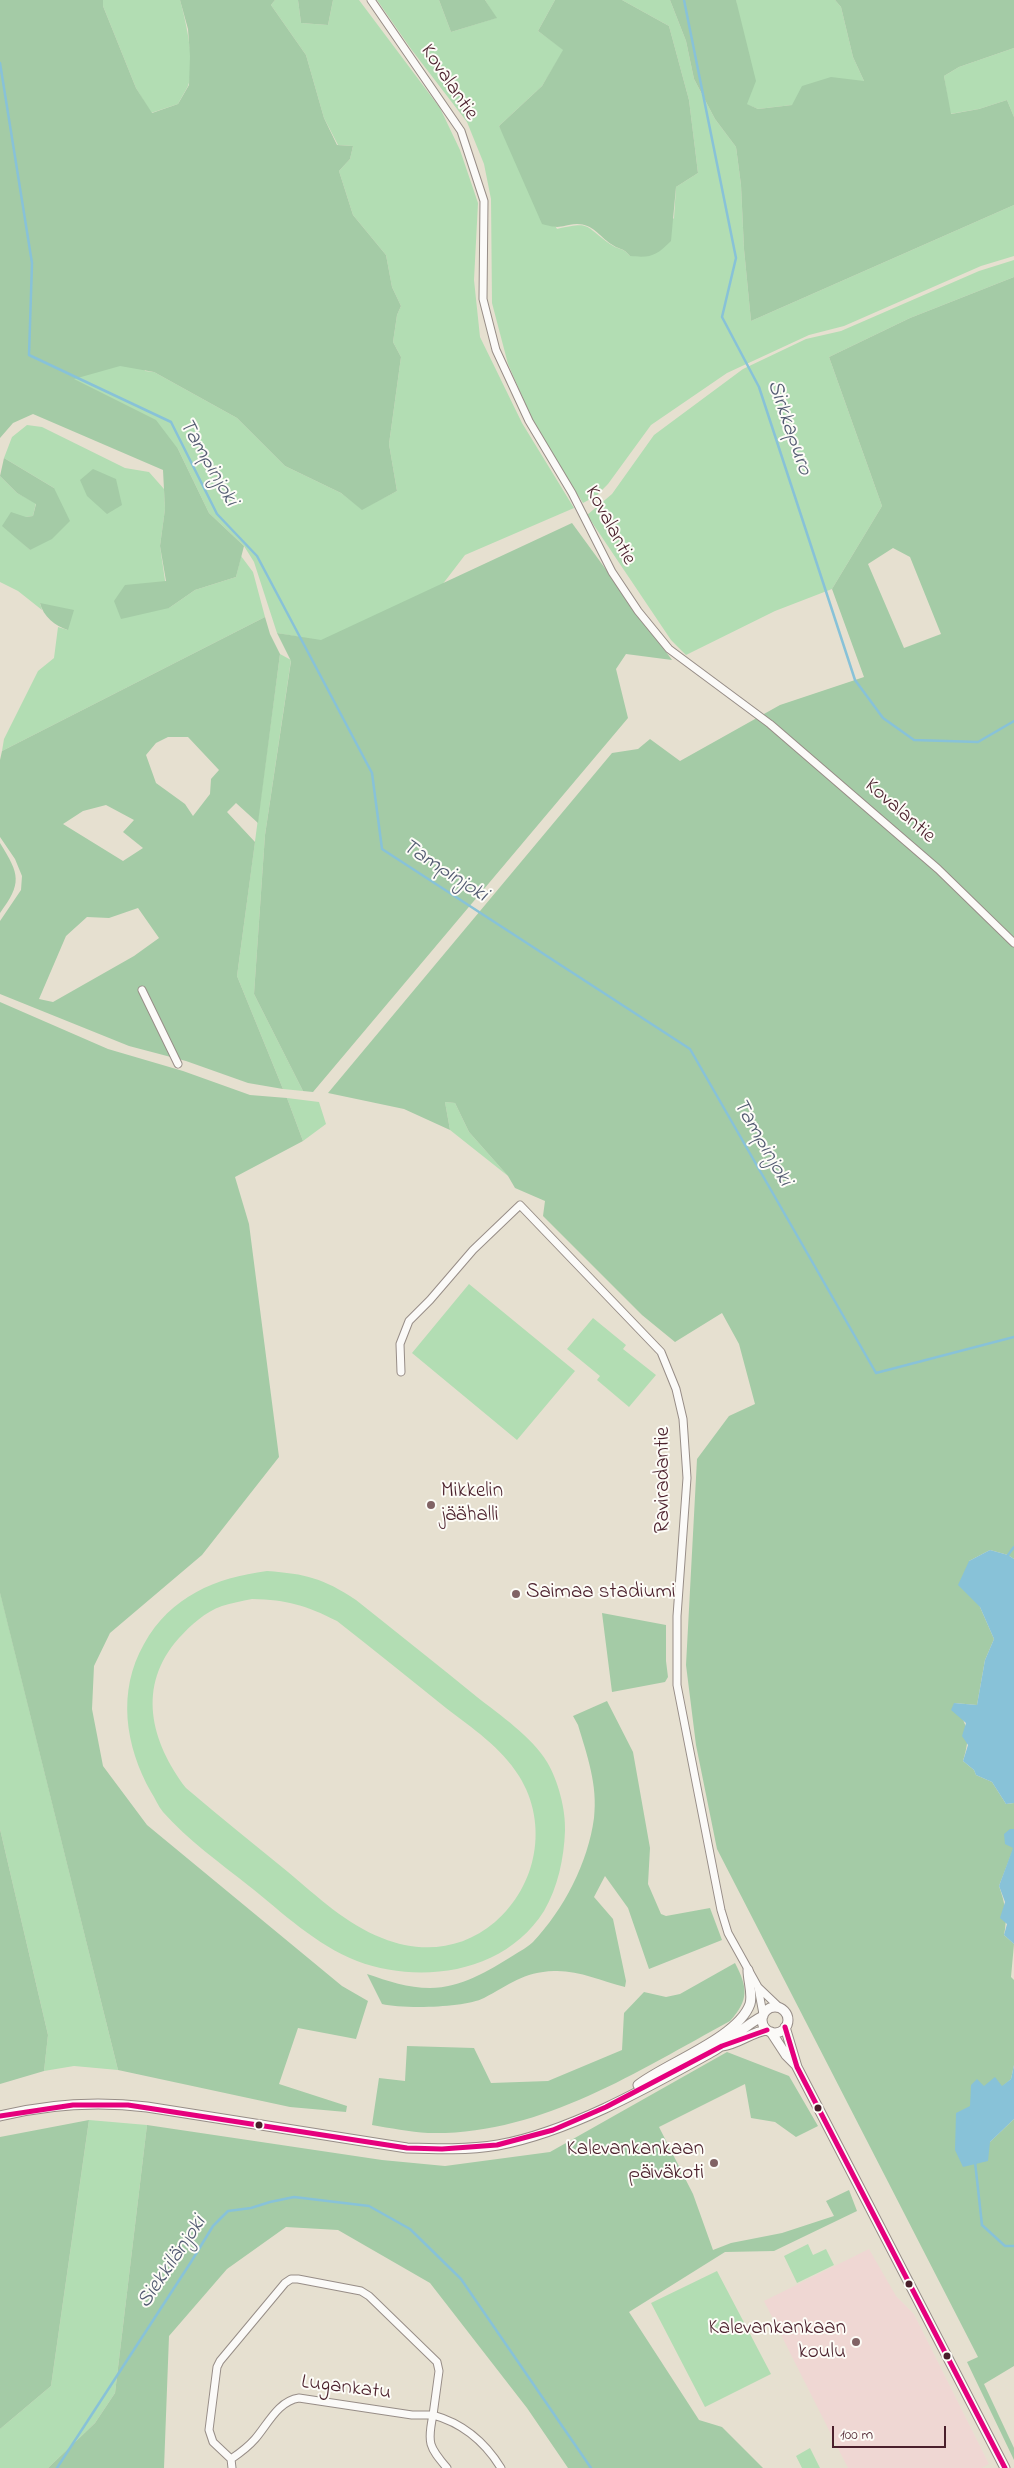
<!DOCTYPE html>
<meta charset="utf-8">
<style>
body{margin:0}
#map{position:relative;width:1014px;height:2468px;overflow:hidden;background:#e6e0d0;font-family:"Indie Flower",sans-serif}
canvas{display:block}
.scale{position:absolute;left:832px;top:2426px;width:114px;height:22px;box-sizing:border-box;border:2px solid #4a1f2b;border-top:0;padding-left:6px;font-size:15px;line-height:18px;white-space:nowrap;color:#4a1f2b;-webkit-text-stroke:4px #fdfcf7;paint-order:stroke}
</style>
<div id="map">
<canvas width="1014" height="2468"></canvas>
<div class="scale">100 m</div>
</div>
<script>
const ctx = document.querySelector('canvas').getContext('2d');
ctx.lineJoin = 'round';
function paint(path, color) { ctx.fillStyle = color; ctx.fill(path, 'evenodd'); }
function trace(path, color, width, dash) { ctx.strokeStyle = color; ctx.lineWidth = width; ctx.lineCap = dash ? 'butt' : 'round'; ctx.setLineDash(dash || []); ctx.stroke(path); }
function label(font, color, halo, rows, align = 'center') {
  ctx.font = font + ' "Indie Flower",sans-serif'; ctx.lineWidth = 4; ctx.setLineDash([]); ctx.textBaseline = 'middle'; ctx.strokeStyle = halo; ctx.fillStyle = color; for (const [text, x, y, turn = 0] of rows) {
    ctx.save(); ctx.translate(x, y); ctx.rotate((+turn || 0) * Math.PI / 180); ctx.textAlign = isNaN(turn) ? turn : align; if (halo) ctx.strokeText(text, 0, 0); ctx.fillText(text, 0, 0); ctx.restore();
  }
}
paint(new Path2D(`
 M869 2249 896 2296 914 2314 989 2464 981 2468H848L764 2301Z`), '#efd7d3');
paint(new Path2D(`
 M0 0 145 371 154 372 237 418 285 466 341 493 362 509 397 491 389 444 401 357 393 342 397 315 401 306 392 287 386 255 353 215 339 171 350 159 353 146 338 145 324 118 306 55 271 5 275 0H298L301 23 328 25 333 0H359L440 108 460 150 478 203 474 280 480 337 522 423 574 508 465 555 442 585 321 641 277 633 254 562 244 546 209 513 178 449 0 363Z
 M103 0H180C186 21 196 66 188 86 185 92 181 98 178 104L151 113 136 88 103 6Z
 M377 0H439L451 32 496 18 485 0H555L538 31 564 50 542 86 499 126 557 229C592 221 584 226 610 244 618 250 623 247 630 256L674 218 676 187 698 173 689 100 669 26 622 0H670L686 41 694 79 715 119 736 147 741 185 744 249 751 321 1014 205V149V256L981 266 844 326 809 335 727 373 651 425 608 484 596 496 583 503 535 426 508 364 492 303 491 199 484 164 467 122 411 49Z
 M736 0H835L841 7 853 57 864 81 792 105 758 109 746 104Z
 M1014 48V117L1007 100 979 109 950 114 944 76 959 67Z
 M1014 260V277L910 318 829 357 882 506 832 589 775 611 686 655 671 640 587 515 612 494 654 435 743 369 806 339 841 331 979 271Z
 M27 425 42 427 125 468 149 472 164 489 165 509 160 546 169 608 195 590 236 577 241 556 253 572 265 617 2 751 4 739 38 671 54 658 58 627 68 630 40 603 42 610 18 591 0 582V476L17 493 36 503 33 516 26 517 17 538 30 550 54 488 4 458 12 437Z
 M280 654 291 660 265 835 254 994 303 1091 283 1089 237 976Z
 M287 1098 319 1102 326 1124 303 1141Z
 M445 1102 455 1103 469 1132 508 1176 450 1130Z
 M469 1284 575 1371 517 1440 412 1353Z
 M593 1318 626 1345 623 1349 656 1375 629 1407 597 1380 600 1376 567 1349Z
 M267 1571C306 1574 323 1578 356 1600 396 1632 437 1664 477 1697 500 1715 532 1737 547 1762 558 1780 566 1810 565 1831 564 1858 558 1887 544 1911 505 1973 421 1985 357 1961 316 1945 283 1913 249 1886 220 1863 188 1840 163 1812 158 1806 155 1798 151 1792 125 1746 117 1691 144 1644 171 1596 215 1578 267 1571ZM252 1599C288 1600 305 1605 337 1621 374 1650 410 1679 446 1708 472 1728 501 1747 519 1776 549 1824 537 1886 495 1922 462 1950 421 1954 382 1938 346 1924 318 1897 288 1872 254 1844 220 1817 186 1788 151 1742 136 1686 179 1638 191 1625 205 1612 222 1606 231 1603 242 1601 252 1599Z
 M0 1592 118 2070 74 2066 44 2071 48 2035 0 1829Z
 M89 2120 147 2125 115 2393 95 2423 48 2468H0V2429L51 2386Z
 M808 2244 813 2255 826 2249 834 2265 797 2283 784 2256Z
 M717 2271 771 2374 705 2407 651 2303Z
 M810 2448 820 2468H802L796 2456Z`), '#b2ddb3');
paint(new Path2D(`
 M0 0H103V6L136 88 152 113 178 104 189 85 190 56 188 29 180 0H275L271 5 306 55 324 118 337 145 353 146 350 159 339 171 353 215 386 255 392 287 401 306 397 315 393 342 401 357 389 444 397 491 362 510 341 493 285 466 237 418 154 372 120 366 74 379 156 420 178 449 209 513 244 546 236 577 195 590 169 608 121 619 114 601 125 585 166 581 160 546 165 509 163 470 33 414 13 423 0 438Z
 M298 0H333L328 25 301 23Z
 M439 0H485L497 18 451 32Z
 M555 0H622L669 26 689 100 698 173 676 187 671 241C656 256 651 258 630 256 623 247 619 250 611 244 599 236 593 224 577 224 560 225 562 230 542 224L499 126 542 86 563 50 538 31Z
 M670 0H736L756 81 747 104 758 109 792 105 802 86 831 77 864 81 853 57 841 7 835 0H1014V48L959 67 944 76 951 114 979 109 1007 100 1014 117V205L751 321 744 249 741 185 736 147 715 119 694 79 686 41Z
 M1014 277V1559L1008 1555 990 1550 969 1561 980 1607 994 1639 985 1660 977 1705 954 1703C968 1726 971 1736 963 1761L974 1770 976 1775 992 1782 1006 1804 1014 1803V1829H1010L1014 1847 999 1886C1005 1903 1008 1917 1004 1935L1014 1944 1011 1977 1014 1980V2065L1011 2079 1002 2087 990 2142 1014 2119V2366L984 2384 1014 2448V2460L967 2362 978 2357 717 1849 696 1745 686 1665 697 1459 729 1416 755 1404 739 1344 722 1313 675 1342 642 1315 543 1216 545 1201 515 1188 508 1176 469 1132 455 1103 445 1102 450 1130 404 1109 328 1093 612 753 638 749 650 739 680 761 780 705 864 677 832 589 882 506 829 357 910 318ZM893 548 910 557 941 634 904 648 868 564Z
 M4 458 54 488 70 521 52 539 30 550 2 526 11 512 26 517 33 516 36 504 17 493 0 476Z
 M93 469 116 479 122 505 107 514 87 496 80 480Z
 M572 523 672 660 626 654 616 669 628 718 313 1092 303 1091 254 994 265 835 291 661 277 633 321 640Z
 M40 603 74 610 68 630C55 626 43 616 40 603Z
 M265 617 270 634 280 654 258 823 236 803 227 812 255 842 237 976 283 1089 248 1083 186 1061 129 1046 0 994V921L21 890 22 876 15 859 0 837V760L2 751ZM168 737H188L219 770 211 779 210 794 193 816 185 804 156 783 146 755 156 743ZM106 805 134 820 123 832 143 848 123 861 63 824 83 811ZM138 908 159 938 134 956 53 1002 39 999 66 936 87 917 109 918Z
 M0 843C20 875 22 883 0 913Z
 M0 1002 108 1049 183 1071 250 1095 287 1098 303 1141 235 1177 249 1224 279 1457 202 1555 110 1633 94 1666 92 1709 103 1766 147 1825 342 1986 368 2001 356 2039 298 2028 279 2084 347 2106 346 2112 290 2107 118 2070 0 1593Z
 M602 1613 666 1625V1661L668 1677 665 1682 612 1692Z
 M607 1701 633 1752 650 1848 648 1884 661 1914 666 1916 710 1908 722 1940 649 1969 628 1908 605 1876 594 1897 613 1919 626 1981 625 1987C602 1981 578 1970 554 1971 523 1972 509 1985 484 1998 465 2008 403 2009 382 2004L367 1974C388 1981 408 1988 430 1988 461 1988 488 1971 514 1955 520 1951 528 1947 533 1942 564 1909 588 1863 594 1818 598 1785 587 1755 578 1725L573 1716Z
 M0 1829 48 2035 44 2071 0 2084Z
 M735 1963C748 1988 749 2000 730 2021 636 2072 539 2136 428 2133 410 2132 390 2128 372 2125L379 2078 405 2081 407 2046 474 2048 491 2083 548 2081 622 2050 624 2013 644 1992 666 1997 680 1994Z
 M727 2052 789 2076 818 2126 796 2137 775 2122 751 2118 745 2084 659 2127 693 2194 713 2250 731 2243 782 2233 834 2216 826 2201 849 2190 857 2211 774 2251 725 2252 629 2312 699 2420 722 2427 763 2468H568L527 2408 430 2283 338 2230 286 2227 227 2269 169 2336 164 2468H48L95 2423 115 2393 147 2125 382 2160 445 2166 550 2152Z
 M89 2120 51 2386 0 2429V2137Z`), '#a4cba6');
paint(new Path2D(`
 M990 1550 1008 1555 1014 1559V1803L1006 1804 992 1782 976 1775 974 1770 963 1761 968 1745 962 1736 966 1723 951 1710 954 1703 977 1705 985 1660 994 1639 980 1607 958 1585 969 1561Z
 M1010 1829H1014V1944L1004 1935 1007 1924 1000 1918 1005 1902 999 1886 1013 1848 1005 1844 1004 1834Z
 M1014 2065V2119L990 2142 988 2161 963 2167 955 2150 956 2113 970 2106 971 2085 977 2079 984 2086 995 2077 1002 2086 1011 2079Z`), '#88c2d8');
trace(new Path2D(`
 M684 0 736 258 722 317 759 387 855 680 883 718 914 740 978 742 1014 721
 M0 63 32 263 29 355 171 422 217 514 257 556 372 773 382 849 690 1049 876 1373 1014 1337
 M1008 1555 1014 1547
 M975 2162 982 2225 1005 2246H1014
 M57 2468 191 2262 213 2226 228 2211 251 2208 270 2202 294 2197 369 2206 410 2229 461 2279 591 2468`), '#88c2d8', 2.5);
const minor = new Path2D(`
 M371 0 461 131 484 201 483 299 496 350 529 421 572 493 612 572 638 611 669 649 770 724 938 869 1014 943
 M142 990 178 1064
 M401 1372 400 1344 409 1321 430 1300 473 1250 520 1205 661 1352 676 1389 683 1419 687 1478 677 1616V1685L721 1910 728 1933 758 1987 763 2014
 M758 1987 780 2008
 M231 2459 213 2442 209 2430 217 2367 220 2361 285 2283 291 2279H298L361 2291 369 2296 437 2362 439 2371 433 2415C462 2423 485 2442 501 2468
 M232 2468 231 2459C240 2453 248 2447 255 2439 268 2424 278 2401 299 2398L412 2415H433C427 2443 429 2447 447 2468`);
const tertiary = new Path2D(`
 M762 2020a13 13 0 1 1 26 0a13 13 0 1 1-26 0Z
 M785 2027 797 2067 1005 2468
 M771 2032 786 2055 796 2065
 M722 2046C739 2044 751 2032 767 2030
 M638 2085C666 2063 738 2038 750 2004 753 1994 748 1981 748 1970
 M0 2116C49 2104 97 2101 147 2107L407 2148C437 2149 468 2150 498 2145 569 2132 647 2088 710 2053 729 2043 743 2026 763 2016`);
trace(minor, '#978d87', 9);
trace(tertiary, '#978d87', 11);
trace(minor, '#fbfaf8', 7);
trace(tertiary, '#fbfaf8', 9);
trace(new Path2D(`
 M785 2027 797 2067 1005 2468
 M0 2116 73 2105H128L407 2148 442 2149 497 2145 553 2130 606 2107 722 2046 767 2030`), '#e5007d', 5);
for (const [x, y, r, color] of [
 [431,1505,5,"#816365"],
 [516,1594,5,"#816365"],
 [818,2108,4.5,"#4a1f2b"],
 [259,2125,4.5,"#4a1f2b"],
 [714,2163,5,"#816365"],
 [909,2284,4.5,"#4a1f2b"],
 [856,2342,5,"#816365"],
 [947,2356,4.5,"#4a1f2b"]
]) { const dot = new Path2D(); dot.arc(x, y, r, 0, 2 * Math.PI); ctx.fillStyle = color; ctx.fill(dot); trace(dot, '#fdfcf7', 2); }
label('21px', '#4a1f2b', '#fdfcf7', [
 ["Kovalantie",448,83,56],
 ["Kovalantie",609,526,62],
 ["Kovalantie",899,812,41],
 ["Raviradantie",665,1480,-90],
 ["Lugankatu",346,2389,7]
]);
label('21px', '#4a1f2b', '#fdfcf7', [
 ["Mikkelin",441,1493],
 ["jäähalli",441,1517],
 ["Saimaa stadiumi",526,1594],
 ["Kalevankankaan",704,2151,"right"],
 ["päiväkoti",704,2175,"right"],
 ["Kalevankankaan",846,2330,"right"],
 ["koulu",846,2354,"right"]
], 'left');
label('italic 22px', '#535b72', '#fdfcf7', [
 ["Sirkkapuro",788,428,71],
 ["Tampinjoki",207,463,60],
 ["Tampinjoki",444,872,33],
 ["Tampinjoki",761,1143,60],
 ["Siekkilänjoki",173,2263,-56]
]);
</script>
